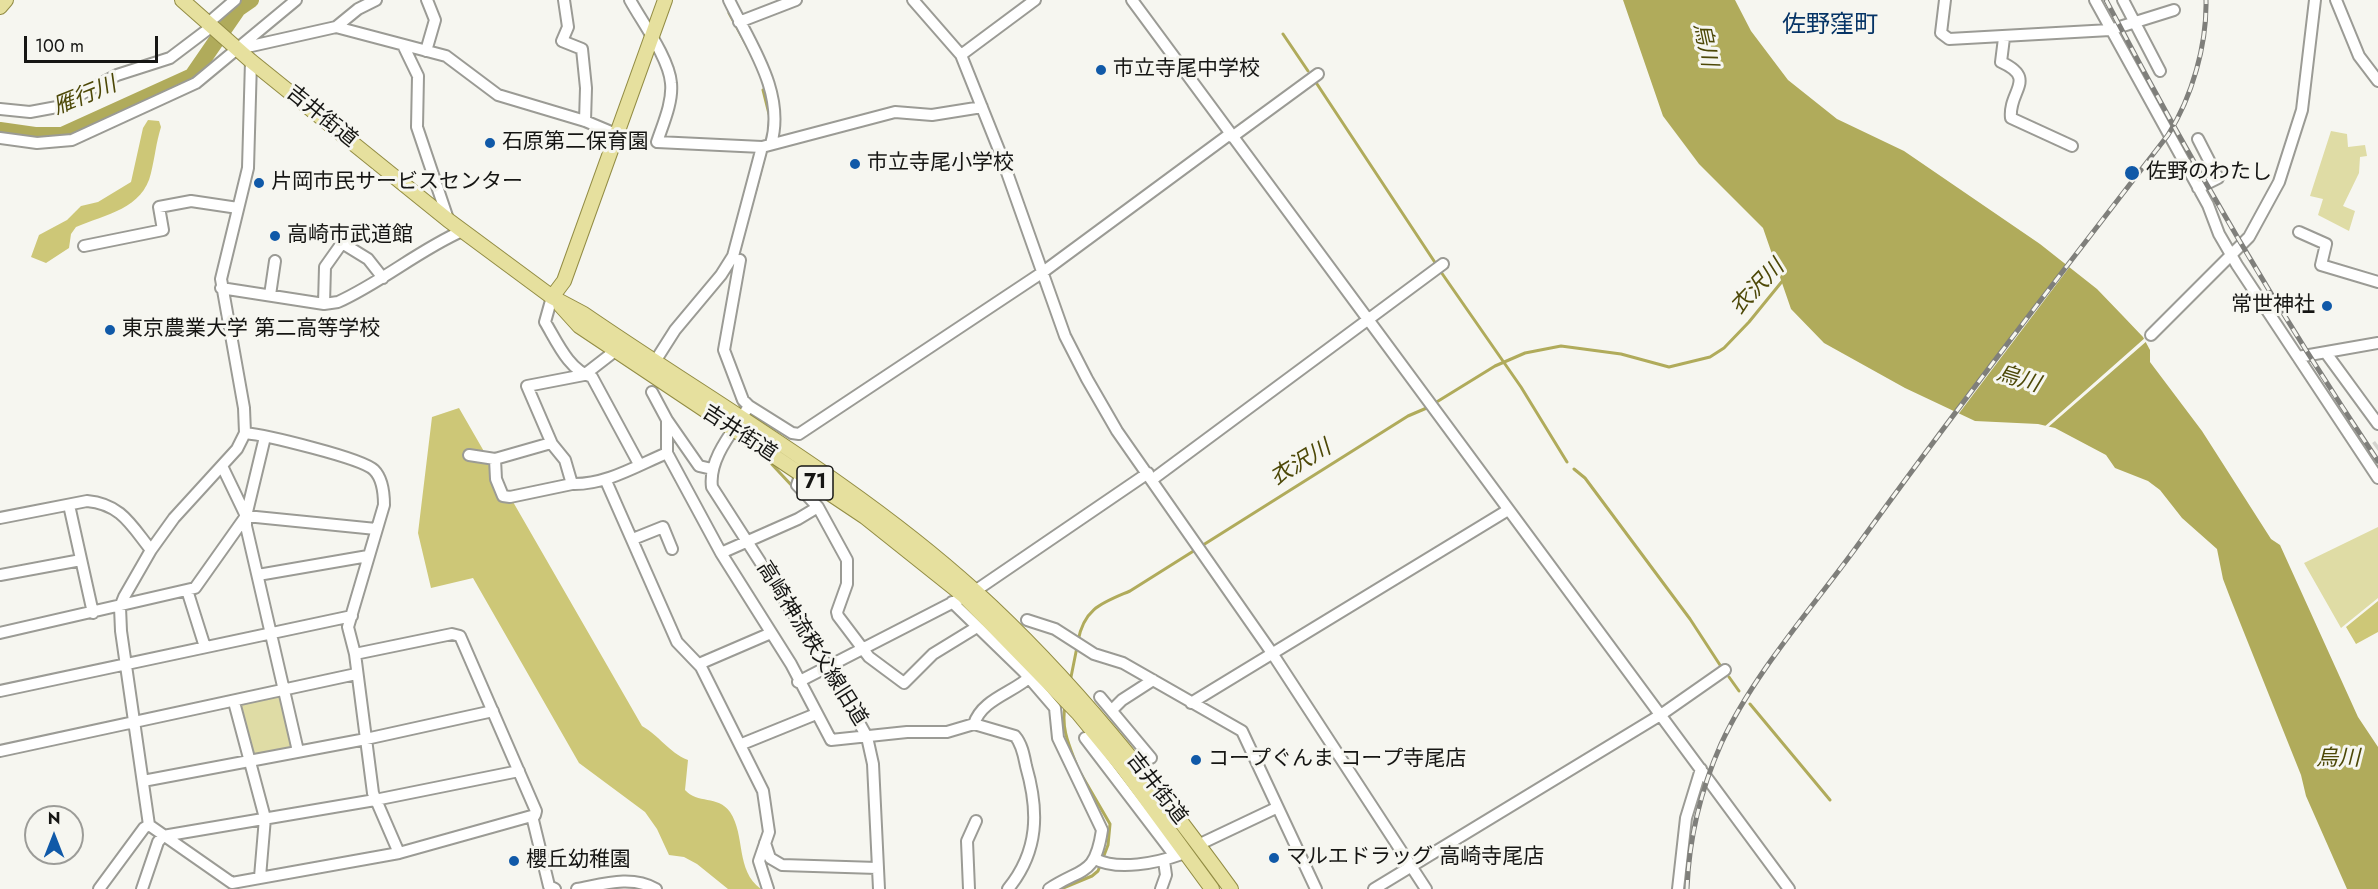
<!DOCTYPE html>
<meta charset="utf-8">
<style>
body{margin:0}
#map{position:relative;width:2378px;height:889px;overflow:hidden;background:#f6f6f0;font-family:Jost,sans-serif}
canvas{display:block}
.north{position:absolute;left:24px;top:805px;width:60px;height:60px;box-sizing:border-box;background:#f6f6f0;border:2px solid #9c9c98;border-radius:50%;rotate:0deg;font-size:16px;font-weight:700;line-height:24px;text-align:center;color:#161614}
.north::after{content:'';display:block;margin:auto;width:21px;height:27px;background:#1059a8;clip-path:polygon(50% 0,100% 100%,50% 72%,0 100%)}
.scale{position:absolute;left:24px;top:36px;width:134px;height:27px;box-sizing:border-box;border:3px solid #161614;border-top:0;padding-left:8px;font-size:18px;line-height:21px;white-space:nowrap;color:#161614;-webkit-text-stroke:4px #f6f6f0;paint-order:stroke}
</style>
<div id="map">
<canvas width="2378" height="889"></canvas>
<div class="north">N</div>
<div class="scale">100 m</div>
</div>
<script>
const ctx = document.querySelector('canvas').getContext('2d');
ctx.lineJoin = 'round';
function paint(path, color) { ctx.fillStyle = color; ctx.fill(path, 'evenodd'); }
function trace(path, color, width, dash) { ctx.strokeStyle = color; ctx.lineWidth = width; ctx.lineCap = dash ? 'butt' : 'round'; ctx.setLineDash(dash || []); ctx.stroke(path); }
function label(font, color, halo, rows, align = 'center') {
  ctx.font = font + ' Jost,"Noto Sans JP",sans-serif'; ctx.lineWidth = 6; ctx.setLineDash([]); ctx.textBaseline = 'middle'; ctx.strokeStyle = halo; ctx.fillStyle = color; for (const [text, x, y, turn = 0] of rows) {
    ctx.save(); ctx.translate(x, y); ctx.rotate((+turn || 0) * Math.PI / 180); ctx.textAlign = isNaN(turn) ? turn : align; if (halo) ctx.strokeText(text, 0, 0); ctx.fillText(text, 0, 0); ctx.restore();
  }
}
paint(new Path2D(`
 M2331 131 2347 134 2348 147 2365 145 2367 156 2360 157 2359 173 2343 206 2355 211 2349 231 2318 215 2323 199 2310 196Z
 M2378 527V598L2341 628 2304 563Z
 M279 695 282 697 293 748 254 756 251 754 241 704Z`), '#dfdca5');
paint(new Path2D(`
 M148 120 159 121 161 127C156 143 155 157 151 173 143 209 106 214 76 227L71 234 69 248 46 263 31 257 39 235 67 220 81 206 98 202 131 182 143 128Z
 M459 408 642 726C660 736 668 752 688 760L685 790C697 804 718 795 730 812 746 836 735 870 761 889H728L697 864 684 857 669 855 657 829 645 812 579 763 473 578 431 588 418 533 432 417Z
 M2378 601V632L2356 644 2346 627Z`), '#cdc777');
paint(new Path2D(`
 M1623 0H1735L1751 31 1788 80 1837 119 1904 151 2040 244 2097 289 2123 316 2143 337 2150 350V362L2202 431 2271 539 2280 545 2358 717 2378 747V889H2347L2306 796 2301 775 2231 600 2223 579 2217 549 2182 518 2160 490 2148 481 2115 468 2106 455 2055 428 2038 424 1975 421 1905 388 1824 343 1791 309 1763 228 1699 164 1663 116Z`), '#b0ab5b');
paint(new Path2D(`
 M2068 263 2071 265 1957 416 1953 414Z
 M2146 337 2148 340 2046 429 2043 428Z`), '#f6f6f0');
trace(new Path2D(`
 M729 13 754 59
 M1283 34 1308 71
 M1317 84 1436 264
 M763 90 769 114
 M755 193 767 147
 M1441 272 1521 387 1567 462
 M737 399 743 412
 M1435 403 1495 366 1525 353 1561 346 1621 354 1669 367 1710 357 1724 348 1749 322 1784 279
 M766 458 794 488
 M1574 469 1585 478 1690 619 1720 665
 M830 539 837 552
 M1078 641C1084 608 1102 603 1130 591L1408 416 1429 407
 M1729 677 1739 691
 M1070 682 1077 647
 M1750 704 1830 800
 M1065 706C1061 729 1069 745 1077 766
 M1061 889 1092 876 1098 871 1108 845 1110 824 1081 774`), '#b0ab5b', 3);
trace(new Path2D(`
 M0 130 35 135H62L192 76 238 9 251 0`), '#b0ab5b', 16);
trace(new Path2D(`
 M2363 456 2378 445`), '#d4d4cf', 10, [10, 5]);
const minor = new Path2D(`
 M564 0 568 27 562 41 582 49 586 88 585 121
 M630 0C642 22 669 58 671 83 673 102 663 124 657 142L762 147 895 112 932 115 982 107
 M729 0C750 44 786 93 771 144
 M913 0 961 55 999 150 1065 336 1087 379 1117 431 1272 653 1426 889
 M1132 0 1789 889
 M1945 0 1941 33 1949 39 2110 30 2174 10
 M2095 0 2208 205 2219 234 2237 265 2378 478
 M2123 0 2160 71
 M2336 0 2359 56 2378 81
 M739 22 796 0
 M207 24 235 0
 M336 27 358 9 376 0
 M2004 38 2001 62C2038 79 2008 91 2011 118L2072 146
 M403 45 418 76 417 127 448 219
 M238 49 336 27 446 56 498 95 585 121 616 134
 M426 51 435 20 427 0
 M961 55 1035 0
 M251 61 248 168 221 279 244 408 245 433 237 449 174 518 151 550 124 597 120 607 121 631 149 825 232 883 399 853 535 815 536 811 460 636 452 634 355 654
 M0 109 30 112 57 107 117 75 170 58 211 27
 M1232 137 1318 74
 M0 138 37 143 72 140 196 83 296 0
 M2198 139 2218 178 2198 188
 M2299 232 2326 244 2321 265 2378 282
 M84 246 163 230 159 207 191 201 238 208
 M740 260 724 350 743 400 749 406
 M221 288 324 304 338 302C382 282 419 250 462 231
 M270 295 275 261
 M552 297 545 322C556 340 569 371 592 377L639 464
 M324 304 325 267 342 243 368 259 383 278
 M2151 335 2249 237 2279 182 2302 110 2315 0
 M615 351 584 375 527 386 552 444 565 460 572 484C606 485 636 466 667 453L721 553 791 664 831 740 907 732H947L974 724 1015 736C1022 744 1024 756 1026 766 1039 811 1039 851 1008 889
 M2326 353 2378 424
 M2298 357 2378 343
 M654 363 675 330 721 275 733 256 762 147
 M652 392 667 420
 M245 433C265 435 362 458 374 470 383 479 384 494 384 505L348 627 355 654 373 793 399 853
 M667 453V420L699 466 712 469
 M469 455 495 459 551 443
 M495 459 496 479 503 496 510 497 572 484
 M222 466 246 516V526L298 751
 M801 473 797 485 818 507 847 560V584L837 612 838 616 869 657 904 683 933 654 977 627
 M1153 479 1443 264
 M606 481 677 642 701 667 763 791 769 832 759 861 768 889
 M69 505 93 613
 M246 516 376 529
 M0 518 87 501C121 504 131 525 151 550
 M633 539 663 527 672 549
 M721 553 798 519 818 507
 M0 575 81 560
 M258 575 368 556
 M187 590 205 647
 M952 602 1024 672 1055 708 1058 738 1102 830C1095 877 1082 867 1049 889
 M1027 620 1055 629 1094 654 1123 663 1242 731 1316 889
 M0 633 195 588 246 516 265 437
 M699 664 771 633
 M798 682 975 591 1148 473
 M0 691 352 616
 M1100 697 1151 758
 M234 702 265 818 260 877
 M1191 703 1508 510
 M1112 710 1122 700 1153 680
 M974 724C982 699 1013 693 1031 676
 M1085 738 1175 856
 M742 744 816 714
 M0 751 356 674
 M143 781 366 739 493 711
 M532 816 549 886 555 889
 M765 843 770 858 782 865 877 868
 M1198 845 1276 808
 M1095 859C1118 871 1157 863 1182 854
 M99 889 144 828 149 825
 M142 889 158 842 163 836 375 800 519 771
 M577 889C604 884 631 875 656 889
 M879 889 873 764 867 737 831 672 712 487C708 458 735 429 749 406L792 433 799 434 1043 272 1230 134
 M969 889 967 841 976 821
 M1161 889 1166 875 1164 861
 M1374 889 1662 714 1725 670
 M1678 889 1686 818 1701 769`);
const major = new Path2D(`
 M182 0 251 61 448 220 552 297 584 314C715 404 857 484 975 591 1073 680 1153 782 1231 889
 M0 7 6 0
 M552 297 564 281 665 0
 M560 305 579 326 865 517 964 596 1078 713 1124 769 1212 889`);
trace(minor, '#9b9b95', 14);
trace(major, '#928c44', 16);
trace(minor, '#fff', 10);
trace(major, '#e6e09e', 14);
const rail = new Path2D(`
 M2106 0C2189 159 2278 312 2378 461
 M1687 889C1689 839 1701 789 1721 744 1752 676 1811 609 1855 549 1956 409 2062 272 2168 135 2192 97 2207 45 2206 0`);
trace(rail, '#7f7f7b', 5);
trace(rail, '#f6f6f0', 3, [9]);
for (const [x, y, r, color] of [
 [1101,70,6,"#1059a8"],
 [490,143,6,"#1059a8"],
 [855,164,6,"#1059a8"],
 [2132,173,8,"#1059a8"],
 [259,183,6,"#1059a8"],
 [275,236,6,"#1059a8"],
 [2327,306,6,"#1059a8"],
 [110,330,6,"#1059a8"],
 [1196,760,6,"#1059a8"],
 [1274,858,6,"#1059a8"],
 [514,861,6,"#1059a8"]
]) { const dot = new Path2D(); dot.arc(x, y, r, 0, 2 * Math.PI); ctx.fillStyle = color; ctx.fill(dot); trace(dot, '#f6f6f0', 2); }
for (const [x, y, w] of [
 [815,483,36]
]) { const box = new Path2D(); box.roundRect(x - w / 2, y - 17, w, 34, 4.5); ctx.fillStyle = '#f6f6f0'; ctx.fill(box); trace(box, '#161614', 1.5); }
label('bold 20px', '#161614', null, [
 ["71",815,483]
]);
label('21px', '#161614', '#f6f6f0', [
 ["市立寺尾中学校",1113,70],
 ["石原第二保育園",502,143],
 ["市立寺尾小学校",867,164],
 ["佐野のわたし",2146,173],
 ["片岡市民サービスセンター",271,183],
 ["高崎市武道館",287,236],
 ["常世神社",2315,306,"right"],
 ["東京農業大学 第二高等学校",122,330],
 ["コープぐんま コープ寺尾店",1208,760],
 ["マルエドラッグ 高崎寺尾店",1286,858],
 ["櫻丘幼稚園",526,861]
], 'left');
label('21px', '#161614', '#f6f6f0', [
 ["吉井街道",321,117,39],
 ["吉井街道",739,434,33],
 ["高崎神流秩父線旧道",811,644,58],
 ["吉井街道",1156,789,52]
]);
label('italic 22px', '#4d4807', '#f6f6f0', [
 ["烏川",1704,45,78],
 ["雁行川",85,97,-22],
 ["衣沢川",1758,288,-46],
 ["烏川",2018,380,17],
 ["衣沢川",1301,464,-31],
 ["烏川",2338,760]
]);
label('24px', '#063466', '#f6f6f0', [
 ["佐野窪町",1830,26]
]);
</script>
